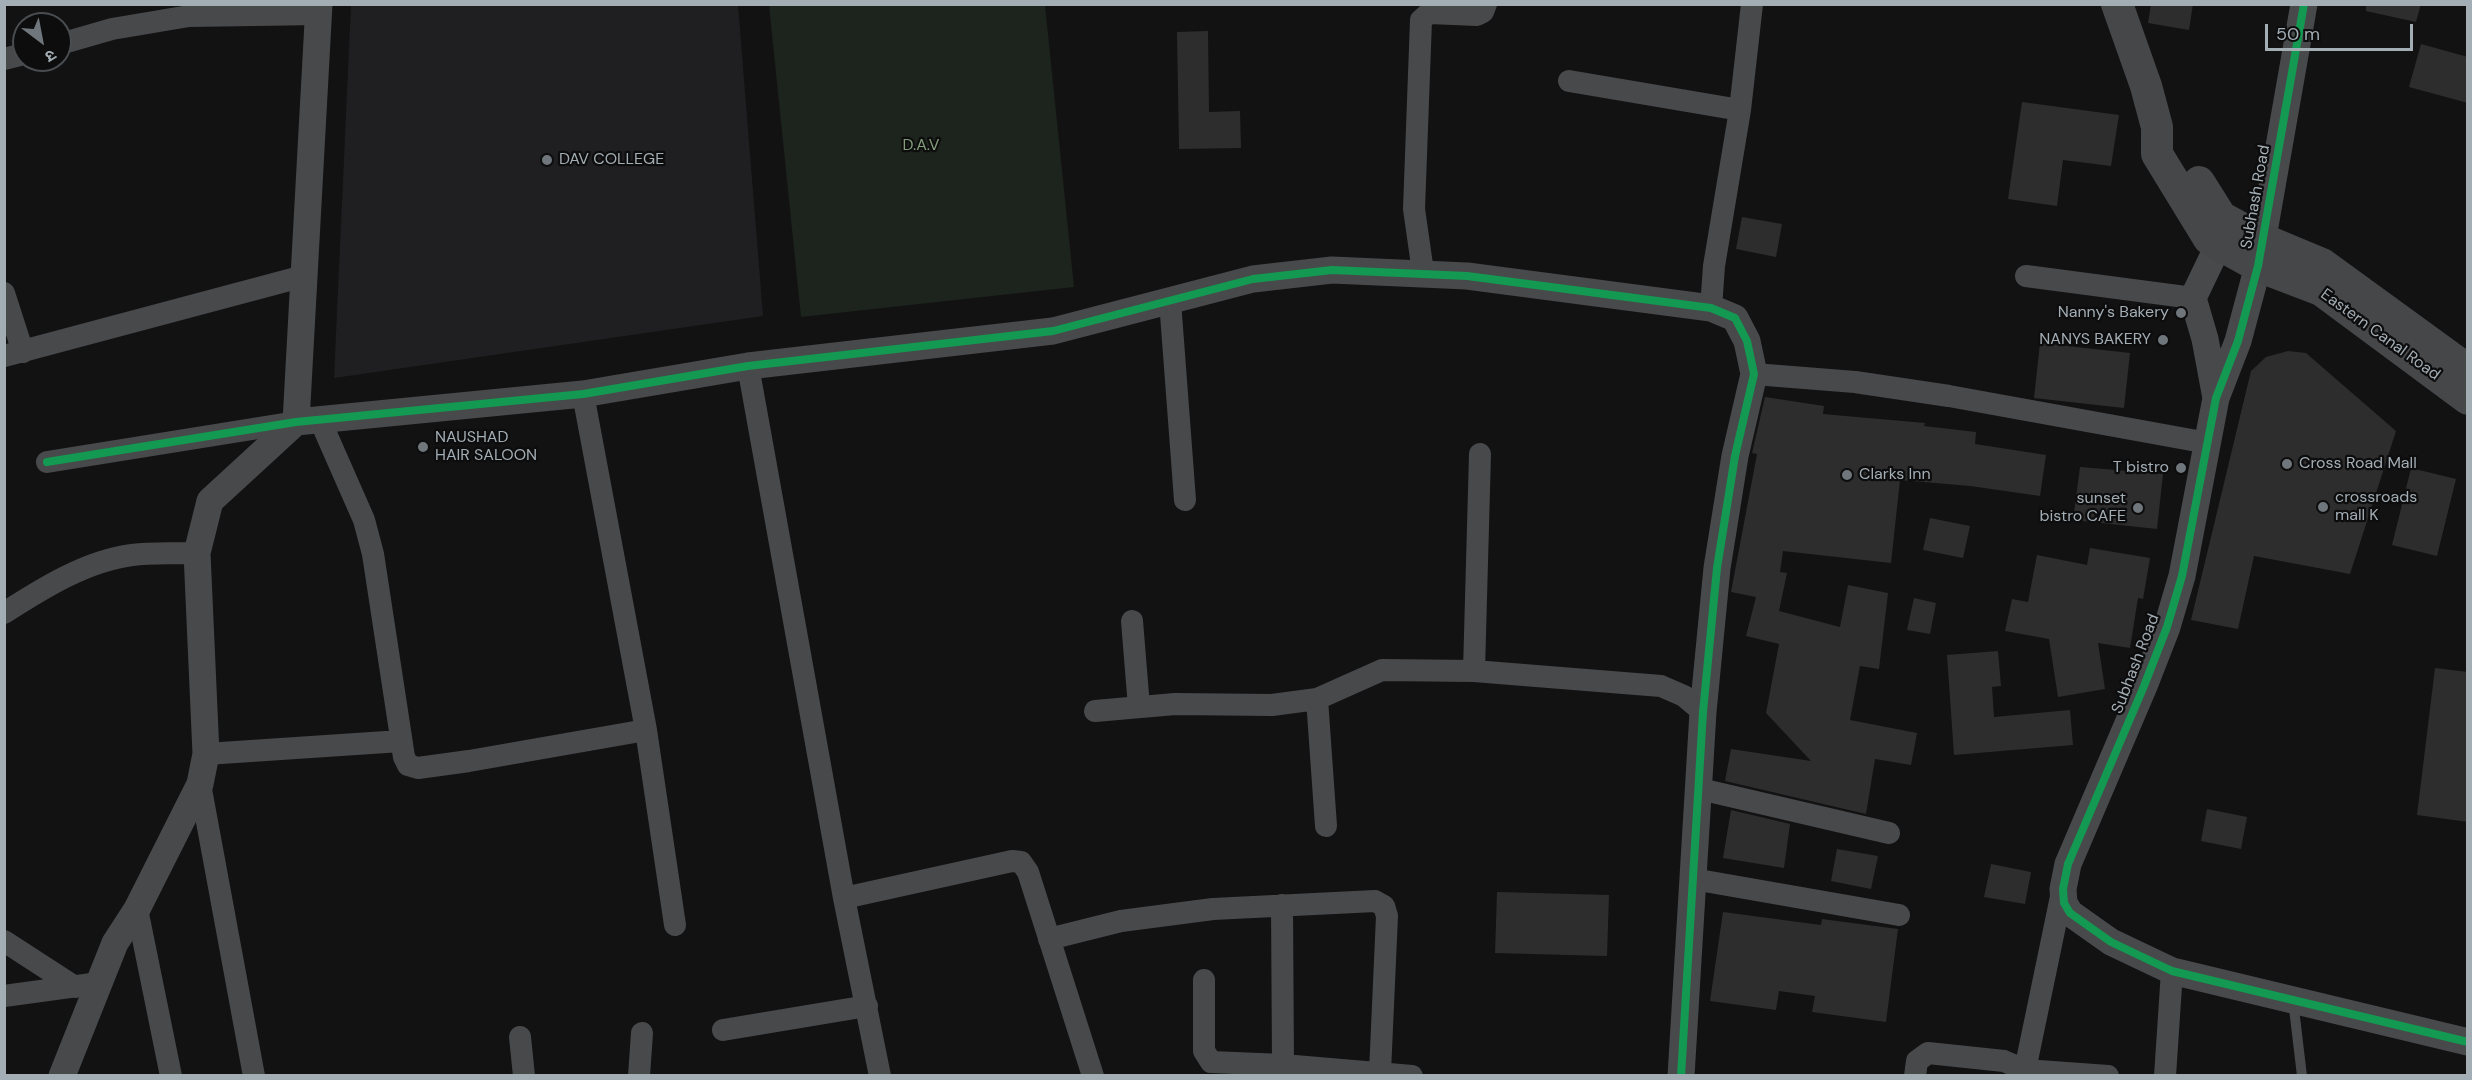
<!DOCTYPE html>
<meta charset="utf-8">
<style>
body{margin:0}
#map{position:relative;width:2472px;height:1080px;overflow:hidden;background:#121213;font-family:"DM Sans","Noto Sans Devanagari",sans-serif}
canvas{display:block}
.frame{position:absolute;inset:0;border:6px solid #a3adb4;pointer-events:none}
.north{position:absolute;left:12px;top:12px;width:60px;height:60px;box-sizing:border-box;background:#0d0d0e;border:2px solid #494d50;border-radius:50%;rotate:148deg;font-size:16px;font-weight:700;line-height:24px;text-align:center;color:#a3adb4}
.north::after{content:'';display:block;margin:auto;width:21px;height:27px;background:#70777c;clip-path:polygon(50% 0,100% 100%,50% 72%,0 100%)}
.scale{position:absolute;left:2265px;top:24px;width:148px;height:27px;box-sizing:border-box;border:3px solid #a3adb4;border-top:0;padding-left:8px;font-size:18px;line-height:21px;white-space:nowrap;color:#a3adb4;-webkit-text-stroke:4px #0d0d0e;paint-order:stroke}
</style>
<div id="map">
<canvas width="2472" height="1080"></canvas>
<div class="frame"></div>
<div class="north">उ</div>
<div class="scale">50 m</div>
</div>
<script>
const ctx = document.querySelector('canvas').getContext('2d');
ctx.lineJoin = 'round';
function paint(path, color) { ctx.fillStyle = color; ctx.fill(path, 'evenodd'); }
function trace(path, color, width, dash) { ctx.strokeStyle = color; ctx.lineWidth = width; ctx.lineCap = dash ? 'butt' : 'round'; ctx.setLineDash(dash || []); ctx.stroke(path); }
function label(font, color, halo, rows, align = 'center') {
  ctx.font = font + ' "DM Sans",sans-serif'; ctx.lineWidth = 4.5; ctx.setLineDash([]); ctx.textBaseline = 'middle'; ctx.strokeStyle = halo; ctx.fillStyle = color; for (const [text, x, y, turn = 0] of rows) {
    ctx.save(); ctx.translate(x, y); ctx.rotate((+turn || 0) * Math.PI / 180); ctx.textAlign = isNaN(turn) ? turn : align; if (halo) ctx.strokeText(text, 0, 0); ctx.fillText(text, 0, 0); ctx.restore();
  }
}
paint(new Path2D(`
 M351 5H738L763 316 334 378Z`), '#1f1f21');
paint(new Path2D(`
 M769 5H1045L1074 287 801 317Z`), '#1d231d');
paint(new Path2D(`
 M2151 4H2193L2189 30 2148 23Z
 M2366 4H2421L2416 22 2366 11Z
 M1208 31 1209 112 1240 111 1241 148 1179 149 1177 32Z
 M2421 44 2468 57V103L2409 87Z
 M2022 102 2119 115 2111 166 2063 160 2057 206 2008 199Z
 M1742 217 1782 224 1776 257 1736 249Z
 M2040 343 2130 353 2124 408 2034 398Z
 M2288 351 2306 353 2396 431 2350 574 2254 556 2238 629 2191 620 2251 371 2266 357Z
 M1765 397 1824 406 1823 414 1925 423 1924 426 1976 432 1975 444 2046 455 2040 496 1970 486 1900 480 1891 563 1783 551 1780 572 1787 573 1779 611 1840 627 1848 585 1888 593 1879 669 1860 666 1850 720 1917 733 1911 765 1875 759 1866 814 1725 781 1731 749 1811 761 1766 713 1779 644 1746 636 1756 597 1731 592 1757 454 1752 453Z
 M2080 467 2163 474 2157 529 2073 520Z
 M2411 468 2456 479 2437 556 2392 545Z
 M1930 518 1970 526 1963 558 1923 550Z
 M2090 548 2150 558 2143 599 2138 598 2130 648 2098 643 2105 689 2058 697 2049 639 2005 631 2012 599 2028 602 2037 555 2087 565Z
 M1914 598 1936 603 1930 634 1907 630Z
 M1998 651 2001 686 1992 687 1994 717 2070 710 2073 745 1954 755 1947 655Z
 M2435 668 2468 672V822L2417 815Z
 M2207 809 2247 817 2241 849 2201 841Z
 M1731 810 1790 824 1784 868 1723 858Z
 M1837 849 1878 856 1871 889 1831 881Z
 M1991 864 2031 872 2025 904 1984 897Z
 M1497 892 1609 895 1607 956 1495 953Z
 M1723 912 1821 925 1822 919 1898 929 1886 1022 1812 1012 1815 996 1779 991 1776 1010 1710 1001Z`), '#2d2d2e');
trace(new Path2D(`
 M2293 1000 2302 1076`), '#47494b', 10);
trace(new Path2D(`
 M60 44 112 29 189 16 319 14
 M4 59 24 54
 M1569 81 1740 110
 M1423 272 1414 209 1421 20 1429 13 1477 15 1483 12 1486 4
 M2026 276 2193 298
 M4 293 23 352
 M1170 301 1185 500
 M1711 308 1714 266 1740 110 1752 4
 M4 356 304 276
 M748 366 844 898 880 1076
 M1754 374 1855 382 1949 396 2208 443
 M583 394 646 730 675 925
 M320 420 364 520 373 554 404 757 408 765 418 768 469 761 646 730
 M47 462 296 422
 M4 613C43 588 86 561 132 555 153 552 176 554 197 553
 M1132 621 1139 707
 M1474 671 1480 454
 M1317 699 1326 826
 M1095 711 1175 704 1272 705 1317 699 1382 670 1474 671 1661 686 1684 696 1703 712
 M206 754 401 741
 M200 784 254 1076
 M1700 789 1889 833
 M1693 879 1899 915
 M844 898 1012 861 1021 862 1028 872 1093 1076
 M1282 905 1283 1065
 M137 909 171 1076
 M1049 939 1121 921 1213 909 1375 901 1384 906 1387 916 1380 1072
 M4 941 75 987
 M1204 980V1051L1211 1062 1283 1065 1412 1076
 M4 996 99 983
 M723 1030 867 1006
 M520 1037 524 1076
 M2025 1070 2063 887
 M639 1076 642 1033
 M1915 1076 1917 1061 1928 1053 2004 1061 2025 1070 2108 1076
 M2165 1076 2172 971`), '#47494b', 22);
trace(new Path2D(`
 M2304 4 2258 266 2238 341 2216 398 2182 576 2167 627 2144 686 2068 864 2063 889 2064 903 2070 913 2111 942 2172 971 2468 1042
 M2216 398 2205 339 2193 298 2218 246 2234 233
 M296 422 319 4
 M62 1076 115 943 137 909 200 784 206 754 197 553 210 501 296 422 583 394 748 366 1053 331 1253 279 1332 270 1467 276 1711 308 1735 318 1747 341 1754 374 1735 456 1717 568 1703 712 1681 1076`), '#47494b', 27);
trace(new Path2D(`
 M2117 4 2146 86 2157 127V154L2209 239 2258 266 2321 290 2468 399
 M2199 182 2221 217 2262 239 2322 264 2468 370`), '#464749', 32);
trace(new Path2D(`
 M2304 4 2258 266 2238 341 2216 398 2182 576 2167 627 2144 686 2068 864 2063 889 2064 903 2070 913 2111 942 2172 971 2468 1042
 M47 462 296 422 583 394 748 366 1053 331 1253 279 1332 270 1467 276 1711 308 1735 318 1747 341 1754 374 1735 456 1717 568 1703 712 1681 1076`), '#139951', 8);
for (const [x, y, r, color] of [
 [547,160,6,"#70777c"],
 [2181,313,6,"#70777c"],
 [2163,340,6,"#70777c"],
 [423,447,6,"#70777c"],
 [2287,464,6,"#70777c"],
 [2181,468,6,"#70777c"],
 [1847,475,6,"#70777c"],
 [2323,507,6,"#70777c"],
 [2138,508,6,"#70777c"]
]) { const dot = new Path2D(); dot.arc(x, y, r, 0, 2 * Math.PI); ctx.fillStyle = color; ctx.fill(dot); trace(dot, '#0d0d0e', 2); }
label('16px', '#829e7b', '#0d0d0e', [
 ["D.A.V",921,146]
]);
label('16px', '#a3adb4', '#0d0d0e', [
 ["DAV COLLEGE",559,160],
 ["Nanny's Bakery",2169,313,"right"],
 ["NANYS BAKERY",2151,340,"right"],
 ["NAUSHAD",435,438],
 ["HAIR SALOON",435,456],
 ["Cross Road Mall",2299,464],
 ["T bistro",2169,468,"right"],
 ["Clarks Inn",1859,475],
 ["crossroads",2335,498],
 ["mall K",2335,516],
 ["sunset",2126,499,"right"],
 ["bistro CAFE",2126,517,"right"]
], 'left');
label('16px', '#a3adb4', '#0d0d0e', [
 ["Subhash Road",2256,197,-80],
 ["Eastern Canal Road",2380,335,36],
 ["Subhash Road",2136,664,-69]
]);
</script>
